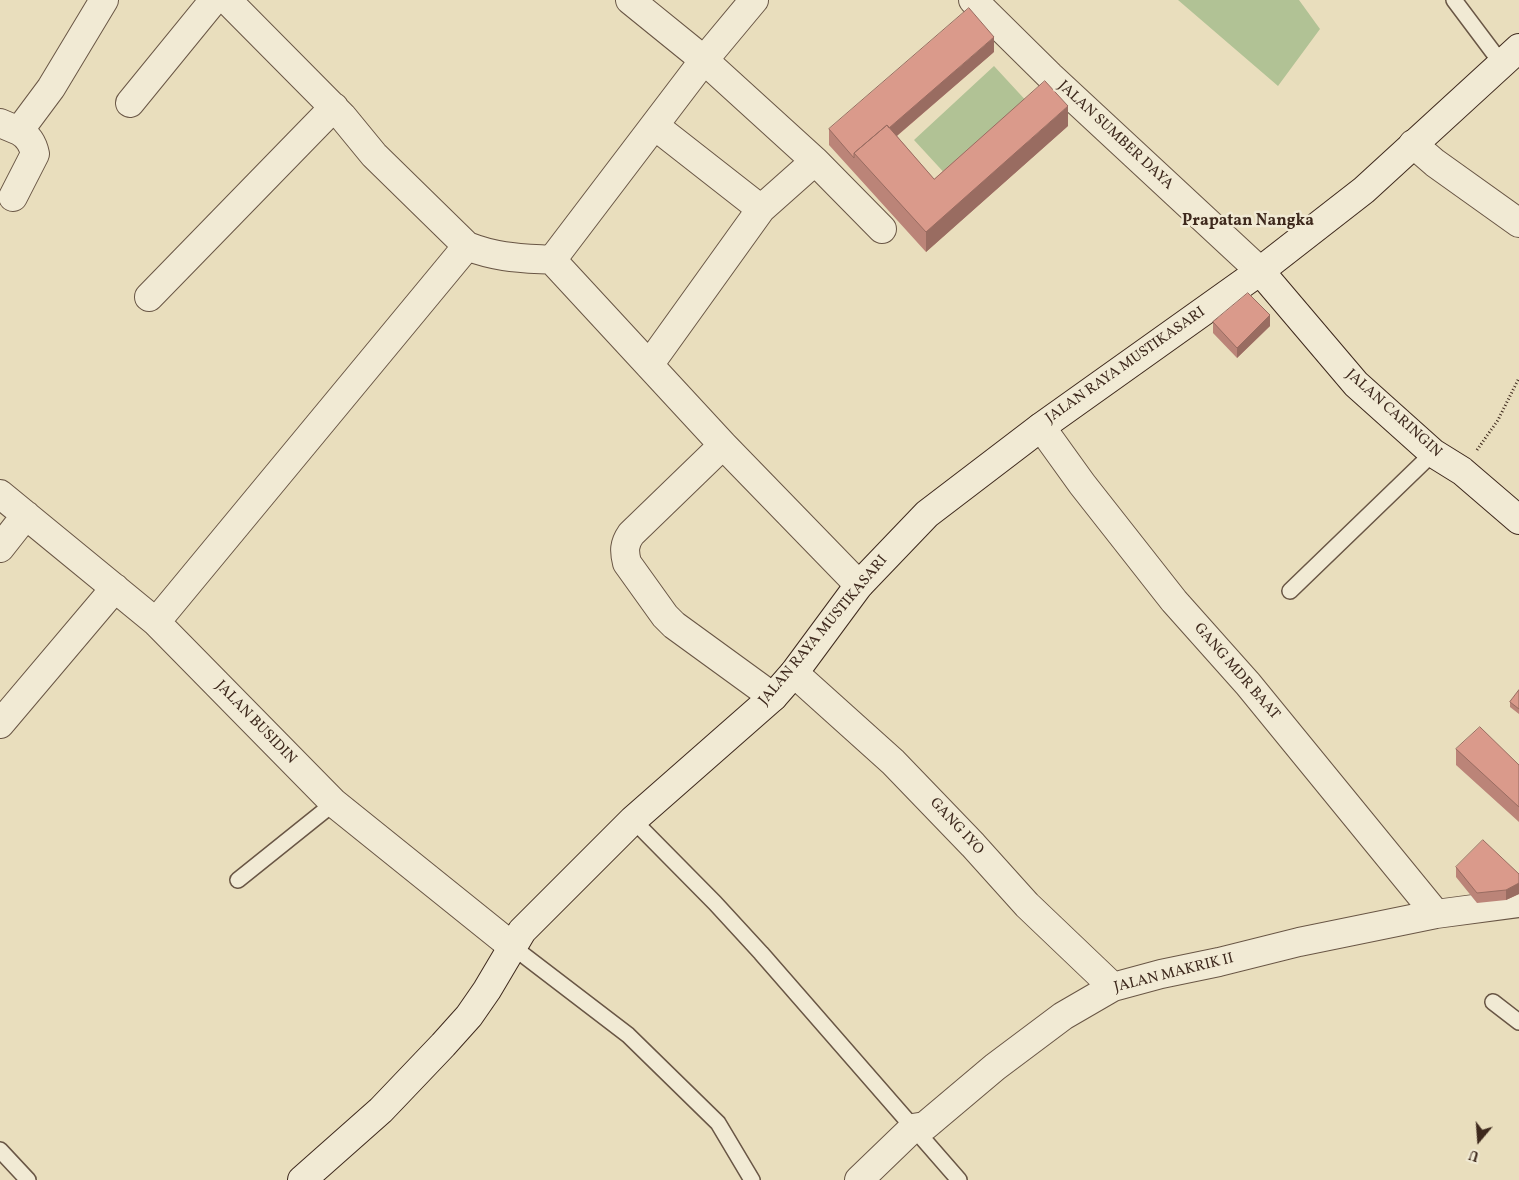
<!DOCTYPE html>
<style>
body{margin:0}
#map{position:relative;width:1519px;height:1180px;overflow:hidden;background:#e9debd;font-family:Vollkorn,serif}
canvas{display:block}
.north{position:absolute;left:1454px;top:1115px;width:50px;height:50px;-webkit-text-stroke:4px #f1ead4;paint-order:stroke;rotate:198deg;font-size:14px;font-weight:700;line-height:20px;text-align:center;color:#3e291d}
.north::after{content:'';display:block;margin:auto;width:18px;height:22px;background:#3e291d;clip-path:polygon(50% 0,100% 100%,50% 72%,0 100%)}
</style>
<div id="map">
<canvas width="1519" height="1180"></canvas>
<div class="north">U</div>
</div>
<script>
const ctx = document.querySelector('canvas').getContext('2d');
ctx.lineJoin = 'round';
function paint(path, color) { ctx.fillStyle = color; ctx.fill(path, 'evenodd'); }
function trace(path, color, width, dash) { ctx.strokeStyle = color; ctx.lineWidth = width; ctx.lineCap = dash ? 'butt' : 'round'; ctx.setLineDash(dash || []); ctx.stroke(path); }
function label(font, color, halo, rows, align = 'center') {
  ctx.font = font + ' Vollkorn,serif'; ctx.lineWidth = 5; ctx.setLineDash([]); ctx.textBaseline = 'middle'; ctx.strokeStyle = halo; ctx.fillStyle = color; for (const [text, x, y, turn = 0] of rows) {
    ctx.save(); ctx.translate(x, y); ctx.rotate((+turn || 0) * Math.PI / 180); ctx.textAlign = isNaN(turn) ? turn : align; if (halo) ctx.strokeText(text, 0, 0); ctx.fillText(text, 0, 0); ctx.restore();
  }
}
paint(new Path2D(`
 M1178 0H1299L1320 29 1278 86Z
 M994 66 1030 105 949 178 914 140Z`), '#b1c295');
const lane = new Path2D(`
 M1454 0 1502 64
 M1290 591 1433 453
 M633 820 715 903 761 953 959 1180
 M238 880 334 803
 M513 947 628 1035 718 1123 752 1180
 M1493 1002 1519 1022
 M0 1150 28 1180`);
const street = new Path2D(`
 M227 0 342 116 374 155 467 246C497 258 521 258 552 260L723 445 859 585
 M630 0 704 60 815 161 882 229
 M973 0 1050 76 1260 271
 M130 103 214 0
 M0 123 19 131 51 88 104 0
 M655 126 761 209
 M1413 144 1435 163 1519 223
 M13 197 35 154C33 144 28 136 19 131
 M552 260 704 60 754 0
 M149 297 334 107
 M649 365 761 209 815 161
 M1041 427 1082 484 1174 601 1248 684 1436 914
 M723 445 631 534C624 544 624 551 627 563L665 616 674 625 773 697
 M0 494 156 622 334 803 513 947
 M0 548 26 515
 M156 622 467 246
 M794 673 893 762 973 845 1027 905 1113 987
 M0 724 115 588
 M859 1180 913 1128 925 1126 995 1067 1063 1016 1113 987 1161 974 1219 962 1299 942 1436 914 1519 903`);
const secondary = new Path2D(`
 M1260 271 1356 384 1433 453 1462 471 1519 520
 M302 1180 381 1110 443 1045 469 1016 487 990 522 931 633 820 773 697 794 673 859 585 927 514 1041 427 1260 271 1364 190 1519 48`);
trace(lane, '#695645', 18);
trace(street, '#695645', 30);
trace(secondary, '#3e291d', 30);
trace(new Path2D(`
 M1477 450 1498 420 1519 378`), '#3e291d', 3, [1, 2.5]);
trace(lane, '#f1ead4', 15);
trace(street, '#f1ead4', 28);
trace(secondary, '#f1ead4', 28);
paint(new Path2D(`
 M994 52 897 136 934 179 1068 126 926 252 829 145V129Z
 M1213 322 1270 326 1237 358 1213 333Z
 M1519 690V714L1510 707V702Z
 M1456 749 1519 765V822L1456 765Z
 M1456 867 1519 874V894L1506 900 1477 903 1456 877Z`), '#bb8478');
paint(new Path2D(`
 M994 37V52L864 164 857 156Z
 M1068 106V126L926 252V232Z
 M1270 315V326L1237 358V348Z
 M1519 883V894L1506 900V890Z`), '#996c61');
const building = new Path2D(`
 M969 8 994 37 889 128 887 125 854 153V158L829 129Z
 M1045 81 1068 106 926 232 854 153 887 125 934 179Z
 M1248 293 1270 315 1237 348 1213 322Z
 M1519 690V709L1510 702Z
 M1480 727 1519 765V807L1456 749Z
 M1483 840 1519 874V883L1506 890 1477 893 1456 867Z`);
paint(building, '#da9a8b');
trace(building, '#996c61', 1);
label('15px', '#3e291d', '#f1ead4', [
 ["JALAN SUMBER DAYA",1115,136,43],
 ["JALAN RAYA MUSTIKASARI",1126,366,-35],
 ["JALAN CARINGIN",1393,414,42],
 ["JALAN RAYA MUSTIKASARI",824,631,-50],
 ["GANG MDR BAAT",1236,672,49],
 ["JALAN BUSIDIN",255,723,46],
 ["GANG IYO",956,827,47],
 ["JALAN MAKRIK II",1174,974,-14]
]);
label('bold 16px', '#3e291d', '#f1ead4', [
 ["Prapatan Nangka",1248,222]
]);
</script>
